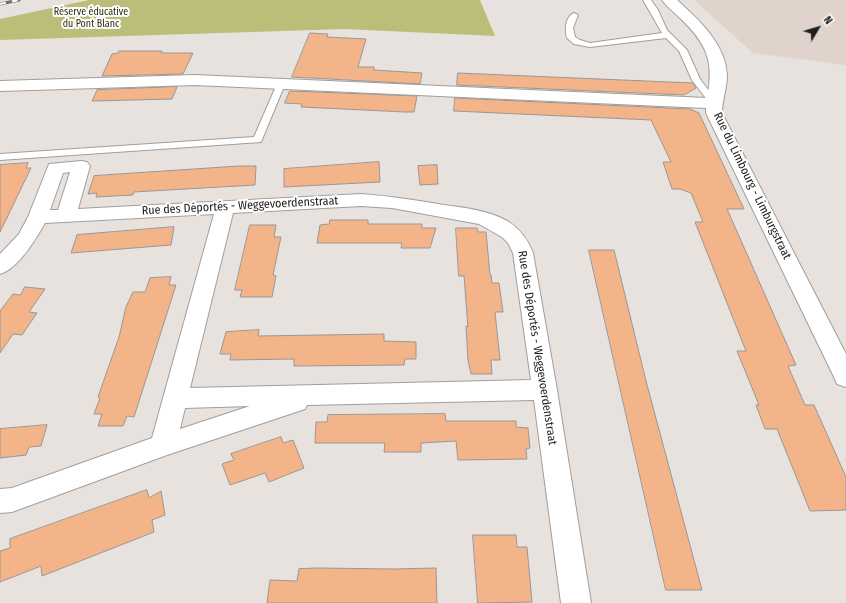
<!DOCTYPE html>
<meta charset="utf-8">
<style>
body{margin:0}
#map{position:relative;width:846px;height:603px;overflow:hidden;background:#e7e2de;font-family:"Fira Sans Condensed",sans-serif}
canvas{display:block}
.north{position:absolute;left:798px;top:8px;width:40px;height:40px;-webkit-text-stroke:3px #fff;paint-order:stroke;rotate:52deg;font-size:11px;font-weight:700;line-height:16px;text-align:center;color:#1f1d1c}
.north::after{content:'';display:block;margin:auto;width:14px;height:18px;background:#1f1d1c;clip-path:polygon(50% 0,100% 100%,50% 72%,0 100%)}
</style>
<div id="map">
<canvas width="846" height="603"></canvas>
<div class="north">N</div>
</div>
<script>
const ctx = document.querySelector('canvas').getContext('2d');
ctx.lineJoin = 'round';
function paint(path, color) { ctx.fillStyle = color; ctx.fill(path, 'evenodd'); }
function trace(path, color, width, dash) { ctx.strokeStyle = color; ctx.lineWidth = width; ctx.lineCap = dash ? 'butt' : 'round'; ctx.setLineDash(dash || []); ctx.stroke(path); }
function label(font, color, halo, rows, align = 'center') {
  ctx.font = font + ' "Fira Sans Condensed",sans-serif'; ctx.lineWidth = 4; ctx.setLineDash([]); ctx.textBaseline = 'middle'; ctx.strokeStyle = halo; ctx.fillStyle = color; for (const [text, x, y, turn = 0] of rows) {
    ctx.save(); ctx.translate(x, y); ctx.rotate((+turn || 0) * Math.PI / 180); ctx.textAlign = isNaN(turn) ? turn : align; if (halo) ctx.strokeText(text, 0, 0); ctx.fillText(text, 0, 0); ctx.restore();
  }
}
paint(new Path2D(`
 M694 0H846V65L753 53Z`), '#dfd3cb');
paint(new Path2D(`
 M89 0H480L495 36 345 29 0 40V19Z`), '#babe78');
const building = new Path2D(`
 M310 33 328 34 327 37 366 39 358 67H374V70L422 73 420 84 292 77Z
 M119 51H162L161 53H193L183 74 102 76 112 54 118 53Z
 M458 73 693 83 696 88 684 95 457 85Z
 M177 87 172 99 92 101 97 90Z
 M290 91 417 96 414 112H405L301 107 302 104 285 103Z
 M455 98 690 109 699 113 744 209H727L796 365 788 366 805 405H814L846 477V510L810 511 777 429H765L756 405H759L737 351H746L695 222H703L691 193 680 189H672L663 162H671L651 120 454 111Z
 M379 162 380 182 284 187V169Z
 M28 163 26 168H31L0 232V165Z
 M437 165 438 184 420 185 418 166Z
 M239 166H256L255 185 134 192 133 195 96 197 97 193 88 194 94 176Z
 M330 220H368V224H422V228H436L430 248H401L402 243H317L320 225 329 224Z
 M250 225H276L274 237H281L273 275 276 276 272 297H240L242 290H235Z
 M174 227 171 245 71 253 77 235Z
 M456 228H477L478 232H486L490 275H491L492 283H499L503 312H495L500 360H491L492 374H471L468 360 466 326 468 327 464 276H459Z
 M589 250H614L646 381 702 590H666Z
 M171 277 169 285H176L134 417 127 416 123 426H98L102 414H94L100 398 98 397 119 337 126 307 133 292H145L150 278Z
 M25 287 45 289 29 312 37 313 22 335 13 334 0 353V311L13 294 20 295Z
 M259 330 258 336 384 334V341L416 342V359H405L404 365 294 366V359L230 360 231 354H220L226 332Z
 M445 414 446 421H516V427L528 428 530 448 526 449 527 459 458 460 456 441 421 443V452H384L385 443H315L316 422H327L328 415Z
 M47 425 41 446 29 447 26 455 0 458V429Z
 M281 437 283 443 293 440 304 468 269 482 265 473 230 485 222 464 234 460 231 454Z
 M147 490 149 498 161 491 165 515 152 520 154 532 42 576 41 566 0 582V551L10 548V539Z
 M473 535H516L517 547H527L532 602 478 603Z
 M318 568 394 569 436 568 437 603H267L270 580 297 581 299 569Z`);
paint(building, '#f2b488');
trace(building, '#9b9693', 1);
const service = new Path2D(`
 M643 0H651L658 10 667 30 687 50 700 79 718 103 717 105H711L692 80 679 51 666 38 590 47 574 44 567 38C565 30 565 17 574 13L578 15 573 28 575 37 580 40 590 43 662 33Z
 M281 81 285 84 261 142 0 160V154L254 137 277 84Z`);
const minor = new Path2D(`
 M662 0H677C699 20 726 44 727 76 727 88 722 100 722 113L846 354V387L837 384 834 377 706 113V108L195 85 0 91V81L195 75 707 98C715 61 706 43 680 18 674 12 667 7 662 0Z
 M81 161 87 162 90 166 78 209 361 194C389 196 416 200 444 205 465 208 489 210 509 222 521 230 528 240 533 253L557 390 591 603H561L534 400 307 405 305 409 167 455 12 512 0 513V489L12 488 152 438 214 214 45 223C36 239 18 269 0 274V254L19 234 28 217 49 164ZM70 172 58 210H50L63 173ZM361 206 392 208 479 224 502 237 508 243 513 253 531 380 190 388 233 213ZM250 406 180 429 185 408Z`);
trace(service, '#a39e9b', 2);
trace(minor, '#a39e9b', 2);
paint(service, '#fff');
paint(minor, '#fff');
const rail = new Path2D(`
 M0 4 19 0`);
trace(rail, '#6e6b69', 3);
trace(rail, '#fff', 2, [6]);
label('10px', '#2c2d0e', '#fff', [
 ["Réserve éducative",91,12],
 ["du Pont Blanc",91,24]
]);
label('12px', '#1f1d1c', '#fff', [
 ["Rue du Limbourg - Limburgstraat",752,186,64],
 ["Rue des Déportés - Weggevoerdenstraat",240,206,-3],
 ["Rue des Déportés - Weggevoerdenstraat",537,348,81]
]);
</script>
